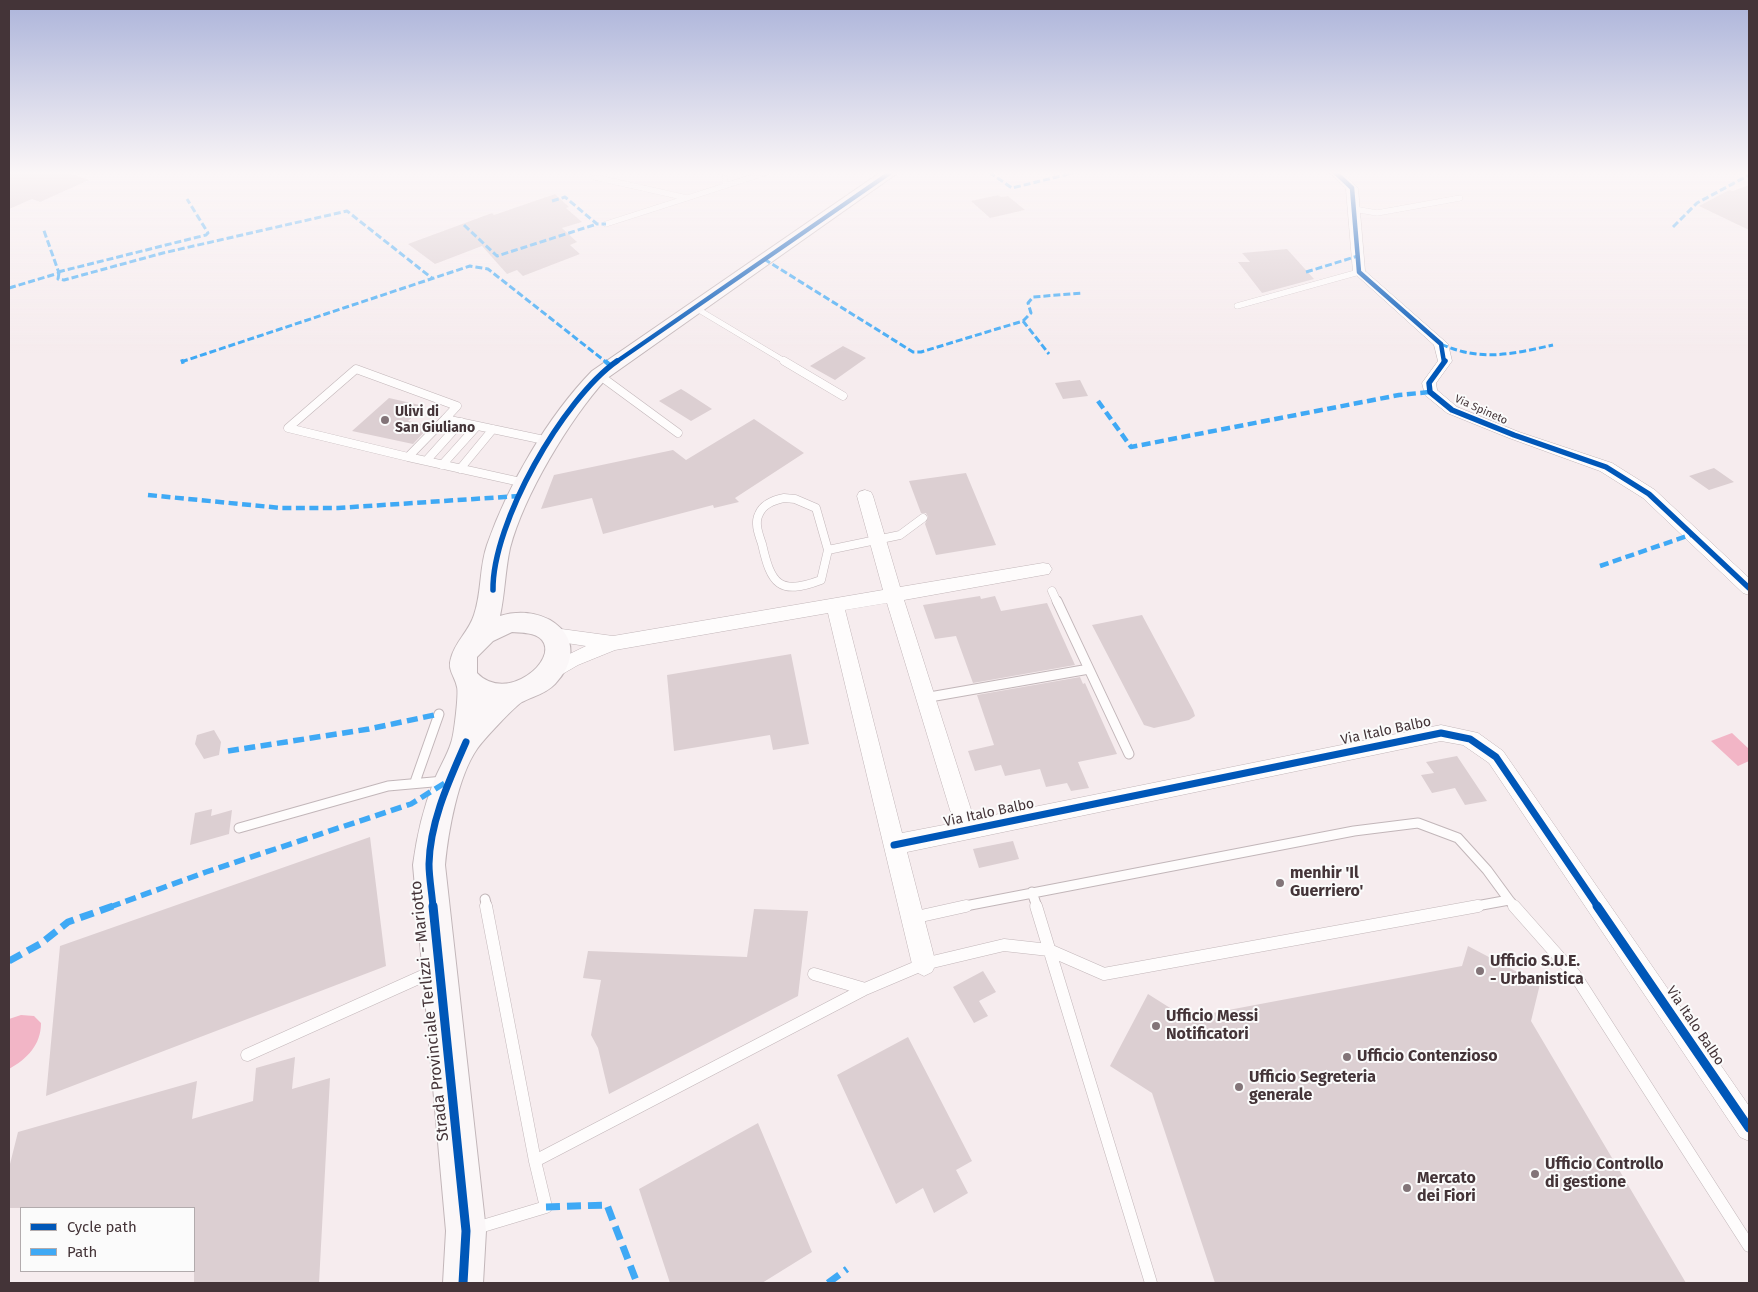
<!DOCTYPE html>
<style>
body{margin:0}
#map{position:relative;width:1758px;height:1292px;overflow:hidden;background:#f6ecee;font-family:"Fira Sans",sans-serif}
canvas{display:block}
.frame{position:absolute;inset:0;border:10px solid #443438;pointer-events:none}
.legend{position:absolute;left:20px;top:1207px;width:175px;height:65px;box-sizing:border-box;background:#fbfbfb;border:1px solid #b2abad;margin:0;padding:6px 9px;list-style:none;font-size:15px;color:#443438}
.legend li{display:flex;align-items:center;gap:10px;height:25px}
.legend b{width:25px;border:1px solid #b2abad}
</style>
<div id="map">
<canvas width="1758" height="1292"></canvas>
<div class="frame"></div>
<ul class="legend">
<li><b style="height:6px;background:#0057b8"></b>Cycle path</li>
<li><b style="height:6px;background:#3fa9f5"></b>Path</li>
</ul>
</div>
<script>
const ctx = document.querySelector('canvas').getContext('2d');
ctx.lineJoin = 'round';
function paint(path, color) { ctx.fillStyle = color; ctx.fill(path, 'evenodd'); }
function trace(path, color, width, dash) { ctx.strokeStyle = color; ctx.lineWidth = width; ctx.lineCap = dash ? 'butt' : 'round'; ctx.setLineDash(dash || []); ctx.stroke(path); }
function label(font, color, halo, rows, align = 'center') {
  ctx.font = font + ' "Fira Sans",sans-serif'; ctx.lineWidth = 4; ctx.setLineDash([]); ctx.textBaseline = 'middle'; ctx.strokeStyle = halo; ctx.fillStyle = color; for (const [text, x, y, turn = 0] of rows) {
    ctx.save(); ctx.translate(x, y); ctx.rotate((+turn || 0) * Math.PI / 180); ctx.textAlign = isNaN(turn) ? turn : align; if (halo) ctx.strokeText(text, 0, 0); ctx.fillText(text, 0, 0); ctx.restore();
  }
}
paint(new Path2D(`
 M1732 733 1749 749V761L1738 766 1711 741Z
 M21 1015 34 1016 41 1023C41 1045 27 1059 9 1069V1019Z`), '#f2b5c6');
paint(new Path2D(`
 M9 172H66L89 180 40 202 32 199 9 209Z
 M1749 185V230L1699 206 1729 190 1733 191Z
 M555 194 569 207 566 208 582 222 562 228 577 242 570 245 580 254 523 276 517 270 507 274 482 246 435 264 408 244 492 213 494 215Z
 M998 195 1001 197 1008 196 1025 210 990 218 971 201Z
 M1287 249 1314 279 1262 293 1238 262H1250L1242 253Z
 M843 346 866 358 835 380 810 366Z
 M1080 380 1088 396 1063 399 1055 383Z
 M681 389 686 392 712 409 691 421 659 401Z
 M389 398 424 406 408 421 430 426 413 444 352 431Z
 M754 419 804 453 735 498 739 502 714 508 713 505 603 534 592 498 541 509 554 475 673 450 686 460Z
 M1714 468 1734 482 1709 490 1689 476Z
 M966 473 996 545 936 555 925 524 928 517 926 513H921L909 481Z
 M980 596 981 599 995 596 1001 611 1047 603 1075 665 973 683 956 636 935 639 923 605Z
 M1142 615 1193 710 1195 716 1189 720 1154 728 1144 725 1092 625Z
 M791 654 809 744 773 750 770 735 674 751 667 675Z
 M1080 677 1083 684 1085 683 1117 754 1078 762 1089 788 1071 791 1067 783 1046 787 1040 769 1005 776 1001 765 975 771 968 751 994 745 977 695Z
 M214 730 221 742 219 755 204 759 195 744 197 735Z
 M1457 756 1487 801 1465 805 1455 788 1432 793 1421 775 1434 773 1426 762Z
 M212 809 211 816 232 810 229 834 190 845 195 813Z
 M370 837 386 966 46 1096 60 946Z
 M1013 841 1019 859 979 868 973 849Z
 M754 909 808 911 798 996 609 1094 598 1048 591 1035 601 980 583 978 588 951 747 957Z
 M1468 946 1540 984 1531 1021 1686 1283H1215L1152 1093 1110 1066 1148 994 1186 1018 1462 966Z
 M983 971 996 992 979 1001 988 1016 974 1023 953 987Z
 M908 1037 972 1161 956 1170 968 1193 934 1213 923 1188 896 1204 837 1075Z
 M295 1057 292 1089 330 1078 319 1283H194V1208H9V1168L18 1132 197 1081 192 1119 253 1101 256 1068Z
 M758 1123 812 1252 762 1283H670L639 1189Z`), '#dccfd2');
const serviceFar3 = new Path2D(`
 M602 172 594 177 687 198
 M725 172V186
 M1354 209 1377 213 1460 198
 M606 224 768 172
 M1237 306 1359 272
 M694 307 786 362`);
const serviceFar2 = new Path2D(`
 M784 361 843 396
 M599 375 678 433
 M408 457 288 428 356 369 457 406 445 419
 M426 461 461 422
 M442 465 477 426
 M460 469 493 429
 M525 483 408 457 445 419 549 441
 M784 498 795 499 816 508 828 550 821 580C779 596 771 584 762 544 759 535 754 523 759 514 763 504 774 500 784 498Z
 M828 550 900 535 923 518
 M1052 591 1057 602`);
const serviceFar1 = new Path2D(`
 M1057 601 1129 754
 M924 698 1089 669
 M415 782 439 714
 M239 828 388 786 444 781
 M1032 892 1037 907
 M485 899 487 907
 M1509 900 1515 907
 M960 907 1354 831 1418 823 1458 838 1487 870 1509 900 1471 907`);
const service = new Path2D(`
 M1036 906 1151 1283
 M1514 906 1575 975 1749 1246
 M912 918 966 906
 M814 974 865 989 924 964 1004 945 1049 950 1104 974 1478 906
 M247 1055 434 971
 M535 1161 865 989
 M476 1228 546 1207 535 1161 486 906`);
const minor = new Path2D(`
 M1329 172H1341L1358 188 1365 271 1448 344 1452 361 1436 383 1437 390 1457 407 1519 432 1612 463 1655 490 1749 578V595L1743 593 1643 498 1600 471 1509 438 1447 413 1425 395 1422 383 1438 361 1434 345 1353 272 1346 189Z
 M865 490 871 492 873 496 900 587 1043 563 1049 564 1052 569 1049 574 1043 575 904 600 974 819 1441 725 1478 733 1503 751 1749 1106V1141L1740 1137 1489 763 1463 745 1441 741 907 852 936 964 932 972 924 976 916 972 912 964 828 613 615 650 578 665 559 676 552 679 545 676 542 671 545 666 586 646 547 640 545 635 547 630 554 628 613 636 883 590 857 496 859 492ZM887 603 954 823 902 833 845 610Z`);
const secondary = new Path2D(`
 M881 172H899L606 379C569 420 524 495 510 548 505 571 505 593 500 616 546 601 597 640 555 684 545 694 534 696 522 702 514 707 483 740 477 749 458 776 448 832 445 865L486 1231 483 1283H443L446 1231 413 865C417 835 423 809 434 781 439 768 447 756 451 743 454 736 459 693 457 687 455 676 447 670 451 658 455 642 469 631 474 615 482 592 479 568 487 545 508 485 548 416 592 371ZM512 632C522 633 535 632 542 640 559 660 507 704 477 673V657L493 641Z`);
trace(serviceFar3, '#c2b6b9', 6);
trace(serviceFar2, '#c2b6b9', 9);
trace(serviceFar1, '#c2b6b9', 11);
trace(service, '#c2b6b9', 13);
trace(minor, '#c2b6b9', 1);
trace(secondary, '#c2b6b9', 2);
trace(serviceFar3, '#fefcfc', 5.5);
trace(serviceFar2, '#fefcfc', 8);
trace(serviceFar1, '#fefcfc', 9);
trace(service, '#fefcfc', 12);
paint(minor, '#fefcfc');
paint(secondary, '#fbf7f8');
trace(new Path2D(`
 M989 172 1012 188 1077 172
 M552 201 565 197 597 224H606
 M464 225 497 256 597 224
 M1673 227 1697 203 1749 175
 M764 259 913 352H921L1023 321 1049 354
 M58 272 206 235 208 233 187 199
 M1306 272 1358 256
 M59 273 58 279 64 280 163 253 347 211 433 279
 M9 288 59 273 43 228
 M1023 321 1031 313 1028 303 1033 297 1082 293
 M1441 344C1481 362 1512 354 1553 345
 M181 362 470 266 488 269 606 362`), '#3fa9f5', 3, [7, 3]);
trace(new Path2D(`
 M605 361 611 366
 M181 362 184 361
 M1098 401 1131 447 1399 395 1430 392
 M148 495 281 508H338L519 496
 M1600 566 1693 534`), '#3fa9f5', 4.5, [9, 4.5]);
trace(new Path2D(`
 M228 751 369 729 439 714
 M110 907 206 872 411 804 448 781`), '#3fa9f5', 5.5, [11, 5.5]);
trace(new Path2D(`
 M9 961 40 944 68 922 113 906
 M546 1207 607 1205 637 1283
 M828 1283 847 1269`), '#3fa9f5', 7, [14, 7]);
trace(new Path2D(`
 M1335 172 1352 188 1359 272 1441 344 1444 362
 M616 362 891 172`), '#0057b8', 4.5);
trace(new Path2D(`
 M1445 361 1429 383 1430 392 1452 410 1514 435 1606 467 1649 494 1749 588
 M493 590C492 523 563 399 617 361`), '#0057b8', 5.5);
trace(new Path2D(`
 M894 845 1441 733 1470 739 1496 757 1598 907
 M433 907C432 893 429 878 429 864 430 821 449 781 466 742`), '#0057b8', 7);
trace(new Path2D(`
 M433 906 466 1231 463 1283
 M1597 906 1749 1128`), '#0057b8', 9);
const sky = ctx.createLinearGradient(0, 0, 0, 353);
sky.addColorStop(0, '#acb4da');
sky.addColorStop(0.49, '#fbf6f7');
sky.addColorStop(1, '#fbf6f700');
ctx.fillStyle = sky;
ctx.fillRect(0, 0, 1758, 353);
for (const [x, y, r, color] of [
 [385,420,5,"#827478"],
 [1280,883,5,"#827478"],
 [1480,971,5,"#827478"],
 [1156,1026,5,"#827478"],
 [1347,1057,5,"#827478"],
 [1239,1087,5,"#827478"],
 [1535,1174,5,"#827478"],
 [1407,1188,5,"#827478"]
]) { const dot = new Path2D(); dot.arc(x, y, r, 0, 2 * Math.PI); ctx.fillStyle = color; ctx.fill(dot); trace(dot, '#fbfbfb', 2); }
label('11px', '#443438', '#fbfbfb', [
 ["Via Spineto",1481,410,24]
]);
label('bold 14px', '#443438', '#fbfbfb', [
 ["Ulivi di",395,412],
 ["San Giuliano",395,428]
], 'left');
label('14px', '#443438', '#fbfbfb', [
 ["Via Italo Balbo",1386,731,-12],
 ["Via Italo Balbo",989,813,-12],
 ["Via Italo Balbo",1695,1026,56]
]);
label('bold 16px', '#443438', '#fbfbfb', [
 ["menhir 'Il",1290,874],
 ["Guerriero'",1290,892],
 ["Ufficio S.U.E.",1490,962],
 ["- Urbanistica",1490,980],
 ["Ufficio Messi",1166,1017],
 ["Notificatori",1166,1035],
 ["Ufficio Contenzioso",1357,1057],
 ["Ufficio Segreteria",1249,1078],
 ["generale",1249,1096],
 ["Ufficio Controllo",1545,1165],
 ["di gestione",1545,1183],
 ["Mercato",1417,1179],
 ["dei Fiori",1417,1197]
], 'left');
label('16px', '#443438', '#fbfbfb', [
 ["Strada Provinciale Terlizzi - Mariotto",430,1011,-96]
]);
</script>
